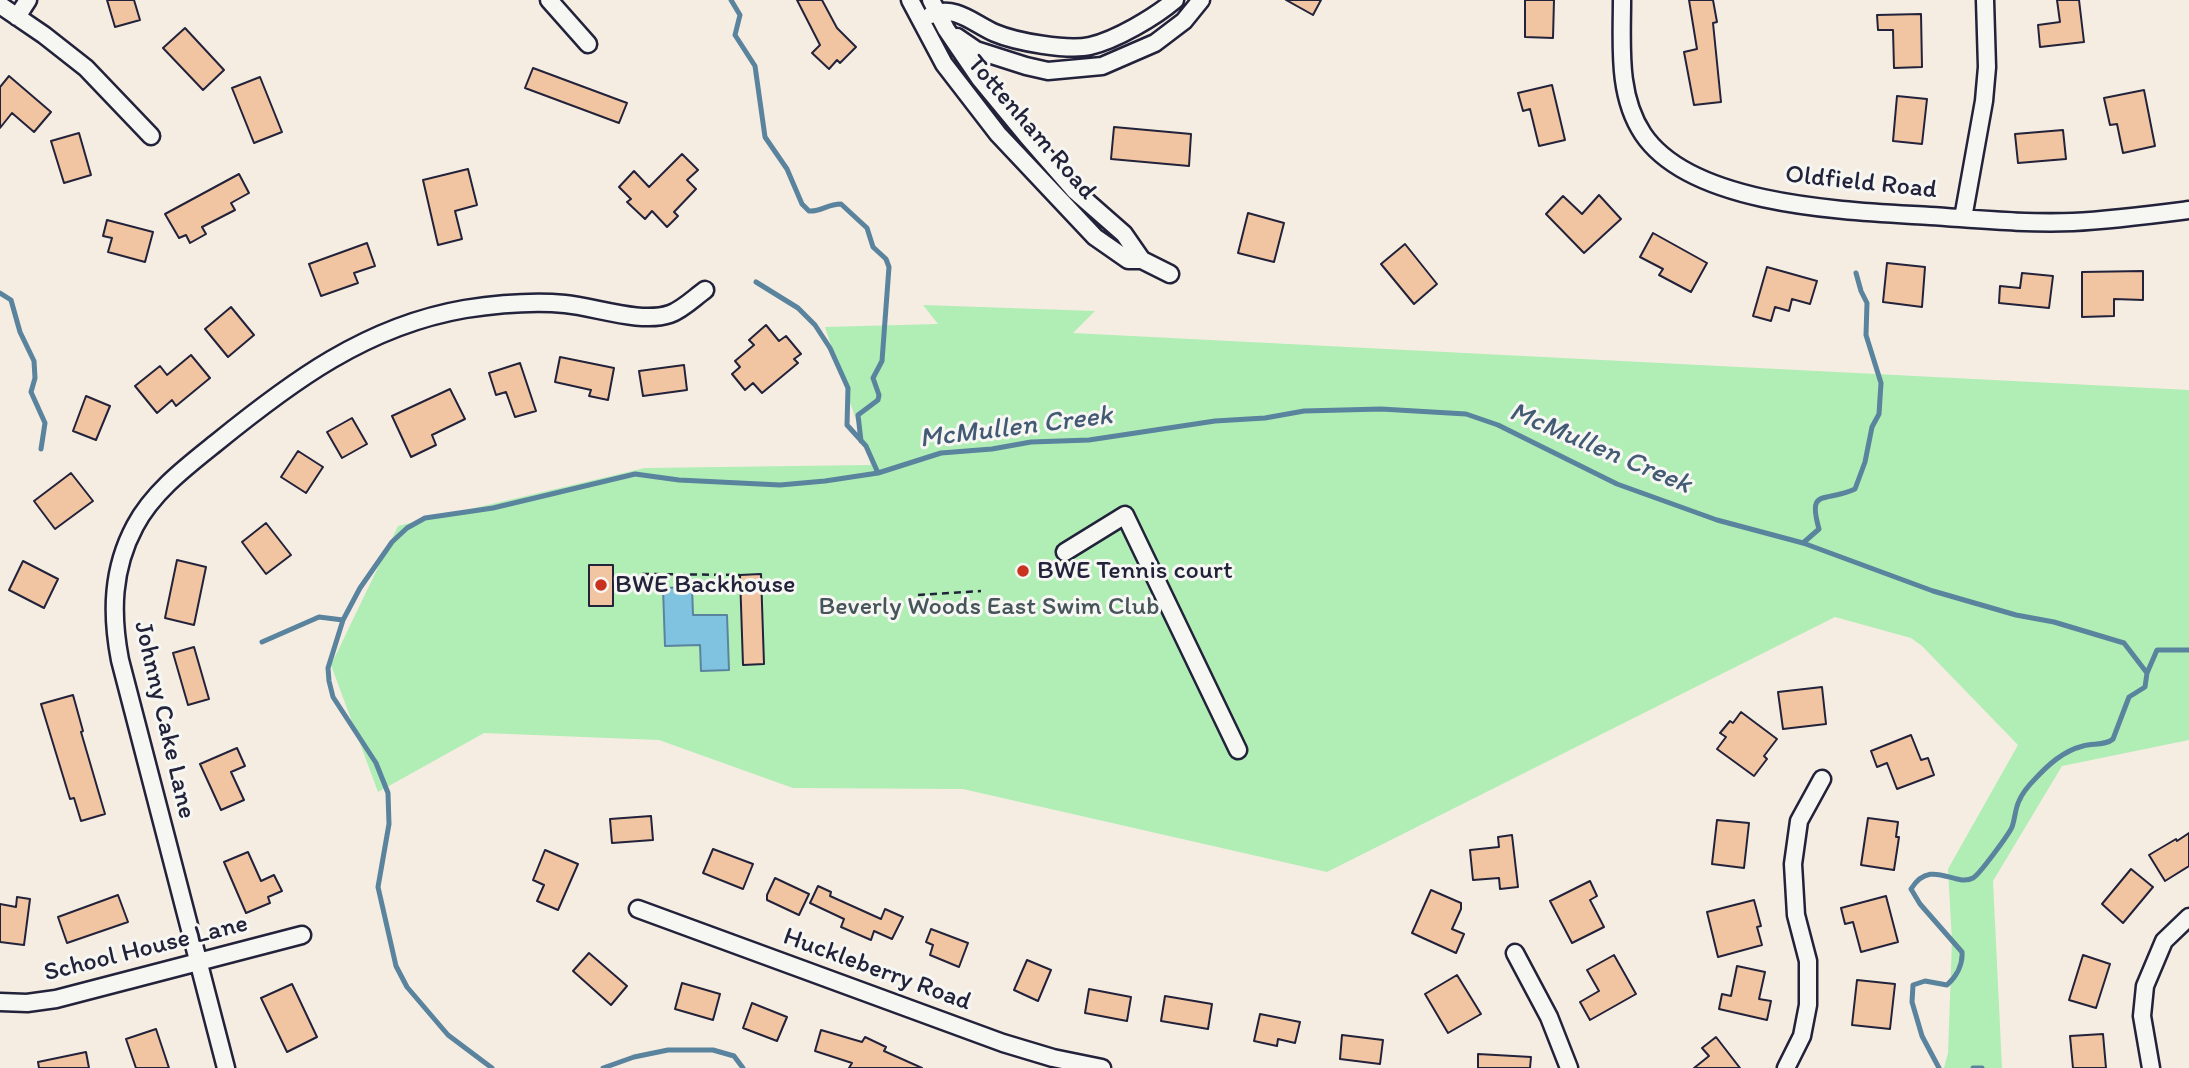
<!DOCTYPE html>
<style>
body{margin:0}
canvas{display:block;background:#f5ece2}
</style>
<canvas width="2189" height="1068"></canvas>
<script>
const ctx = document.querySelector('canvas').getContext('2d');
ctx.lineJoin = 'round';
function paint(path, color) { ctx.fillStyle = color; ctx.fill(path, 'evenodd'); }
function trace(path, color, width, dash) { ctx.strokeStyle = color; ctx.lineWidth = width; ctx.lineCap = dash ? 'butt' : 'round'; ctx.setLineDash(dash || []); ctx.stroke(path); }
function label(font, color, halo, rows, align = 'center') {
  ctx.font = font + ' Itim,sans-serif'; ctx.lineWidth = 6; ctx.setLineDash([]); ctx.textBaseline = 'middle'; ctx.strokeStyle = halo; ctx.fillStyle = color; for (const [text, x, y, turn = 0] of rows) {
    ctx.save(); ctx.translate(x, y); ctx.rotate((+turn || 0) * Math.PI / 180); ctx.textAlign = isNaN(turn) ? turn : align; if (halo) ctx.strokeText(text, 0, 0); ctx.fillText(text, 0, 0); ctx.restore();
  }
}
paint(new Path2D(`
 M923 305 1095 311 1073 333 2189 390V740L2062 766 1993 881 2002 1068H1944L1948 1053 1952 941 1948 869 2018 745 1922 646 1911 638 1835 617 1327 872 963 789 793 788 659 740 484 733 378 792 331 665 398 526 645 468 871 465 825 327 938 324Z`), '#b0eeb5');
const water = new Path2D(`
 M692 587 693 615H727L729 670 701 671 700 645 665 646 663 588Z`);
paint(water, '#7fc3e0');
trace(water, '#5a839e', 2);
trace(new Path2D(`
 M731 0 740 15 735 35 755 66 765 137 787 169 802 204 809 211C821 212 827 204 841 204L867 228 873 247 886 259 889 267 882 361 873 378 879 395 878 400 858 415 861 441
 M756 282 798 308 815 325 830 348 848 388 847 425 866 446 878 473
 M0 293 11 300 20 332 34 361 35 378 31 392 45 423 41 449
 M1803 543 1819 529C1807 487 1825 503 1855 489L1865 462 1872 427 1879 414 1881 383 1866 335 1867 303 1861 291 1856 273
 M262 642 319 617 343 620
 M492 1068 448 1035 407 987 396 966 378 887 389 824 388 793 376 763 333 697 329 681 328 668 343 620 360 588 392 542 407 528 425 518 493 508 635 474 679 480 780 485 825 481 878 473 941 453 992 449 1031 442 1089 440 1215 421 1265 418 1304 411 1381 409 1466 414 1498 425 1617 484 1717 520 1803 543 1933 591 2016 615 2054 622 2124 643 2147 673
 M603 1068 634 1057 668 1050H713L734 1056 743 1068
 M1939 1068 1922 1036 1912 1002 1913 985 1925 981 1947 985C1956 977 1963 965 1962 952L1920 904 1911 889C1931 857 1955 888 1973 878 1979 875 2009 834 2012 827 2015 819 2015 809 2019 801 2022 794 2029 785 2035 779 2048 765 2063 751 2083 746 2093 743 2105 746 2113 739L2129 697 2145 687 2147 673 2157 650H2189
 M1973 1068H1982`), '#5a839e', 5);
const building = new Path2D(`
 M107 0H134L140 20 115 27Z
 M797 0H822L837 28 856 47 840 63 837 60 829 69 812 53 820 45Z
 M1286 0H1321L1313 15Z
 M1525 0H1554L1553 38 1525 37Z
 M1689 0H1713L1717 22 1713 23 1721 102 1694 105 1684 52 1697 49Z
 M2057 0H2079L2084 42 2040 47 2038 25 2060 22Z
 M1921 14 1922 67 1894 68 1893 30H1878L1877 15Z
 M185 28 224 70 203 90 163 48Z
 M533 68 627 103 619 123 525 88Z
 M9 76 51 112 34 132 12 113 0 128V87Z
 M260 77 282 132 254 143 232 88Z
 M1552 85 1565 140 1539 146 1530 109 1523 111 1518 93Z
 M2144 90 2155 146 2123 153 2117 124 2110 125 2104 98Z
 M1897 96 1927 99 1922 144 1893 141Z
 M1114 127 1191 134 1189 166 1111 159Z
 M2063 130 2066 159 2018 163 2015 134Z
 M79 133 91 175 64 183 51 141Z
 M682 154 698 170 687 180 696 189 674 212 678 216 667 227 652 211 645 219 627 202 631 199 619 187 634 171 649 187Z
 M468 169 477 205 455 211 462 239 438 245 423 180Z
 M239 174 249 193 231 203 235 210 202 227 206 234 190 243 186 235 179 238 165 214Z
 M1599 195 1621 219 1584 253 1546 214 1563 196 1582 214Z
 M1248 213 1284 223 1274 262 1238 253Z
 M107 220 153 232 145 262 108 252 112 238 103 236Z
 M1653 233 1707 263 1691 292 1659 275 1663 269 1640 257Z
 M367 243 375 266 354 273 358 283 321 296 309 264Z
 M1405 244 1437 284 1414 304 1381 264Z
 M1887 263 1925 267 1922 307 1883 302Z
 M1767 267 1817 281 1810 304 1792 299 1789 311 1775 307 1771 321 1753 316Z
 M2143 271V300L2114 299V316L2082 317V272Z
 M2022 273 2053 276 2049 308 1999 303 2000 286 2020 288Z
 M231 307 254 335 228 357 205 329Z
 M766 325 779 341 786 336 801 354 794 359 798 363 762 393 753 383 745 390 732 374 740 367 735 361 754 345 749 340Z
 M191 355 210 378 176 406 172 400 157 413 135 386 160 366 167 375Z
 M560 357 614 368 608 400 589 396 591 390 555 382Z
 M520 363 536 411 515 417 506 392 496 395 489 373Z
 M684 365 687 390 643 396 639 371Z
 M450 389 465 419 432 435 436 445 411 457 392 416Z
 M86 396 110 406 96 440 73 431Z
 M352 418 367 444 342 458 327 432Z
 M298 451 323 467 306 493 281 477Z
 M71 473 93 501 55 529 34 501Z
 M266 523 291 555 266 574 242 542Z
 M177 560 206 567 194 625 165 618Z
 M23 561 58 579 44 608 9 590Z
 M589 565H613V606H589Z
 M761 574 764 664 743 665 740 575Z
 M194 647 209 699 188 705 173 653Z
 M1822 687 1826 724 1783 729 1778 692Z
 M73 695 83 731 81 732 105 814 81 821 74 798 70 799 41 704Z
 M1741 712 1777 739 1764 756 1767 759 1754 776 1717 749 1726 737 1720 733 1730 721 1733 723Z
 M1911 735 1921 760 1928 758 1934 775 1897 789 1887 763 1877 767 1871 751Z
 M237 748 245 766 231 772 244 800 221 810 200 764Z
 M651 816 653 840 612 843 610 819Z
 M1868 818 1898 822 1896 837H1899L1894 870 1861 865Z
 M1717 820 1749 823 1744 868 1712 864Z
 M2189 833V866L2165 881 2149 855 2176 839 2177 841Z
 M1512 835 1518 887 1500 889 1499 878 1473 880 1470 850 1499 847 1498 837Z
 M713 849 753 864 743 889 703 873Z
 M545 850 578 864 558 910 537 901 544 885 533 880Z
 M248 852 261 881 274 875 282 891 268 897 270 903 246 913 224 862Z
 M2131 869 2153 887 2123 923 2102 904Z
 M775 878 809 894 799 915 767 900V895Z
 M1590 881 1597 896 1590 900 1604 927 1572 943 1550 901Z
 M818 886 831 892 830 896 881 919 885 909 903 917 892 939 874 931 871 940 841 927 844 919 810 903Z
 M1431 890 1461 903V909L1452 929 1464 934 1456 953 1412 933Z
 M118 895 128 922 67 943 58 917Z
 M1886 896 1898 942 1861 952 1853 922 1845 924 1841 908Z
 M17 897 30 899 24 945 0 942V904L16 907Z
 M1754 900 1761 926 1757 927 1762 945 1718 957 1707 912Z
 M931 929 968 943 959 967 930 955 933 945 926 942Z
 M589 953 627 986 611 1005 573 971Z
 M1614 955 1636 994 1590 1020 1580 1002 1599 991 1587 970Z
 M2083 955 2110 964 2096 1008 2069 1000Z
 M1027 960 1051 970 1038 1001 1014 990Z
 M1737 966 1765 972 1759 999 1771 1001 1767 1020 1719 1009 1722 994 1731 996Z
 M1457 975 1481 1014 1448 1033 1425 994Z
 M1857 980 1895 984 1890 1029 1852 1025Z
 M682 983 720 994 713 1020 675 1009Z
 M292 984 317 1037 287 1052 261 998Z
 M1089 989 1131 997 1127 1021 1085 1013Z
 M1165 996 1212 1004 1208 1029 1161 1021Z
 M752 1003 787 1017 777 1041 743 1028Z
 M1260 1014 1300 1022 1295 1043 1278 1039 1277 1046 1254 1041Z
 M156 1029 169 1068H136L126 1039Z
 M821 1030 862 1042 865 1037 886 1047 884 1051 922 1068H849L852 1063 815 1051Z
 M2103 1034 2106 1068H2073L2070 1036Z
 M1342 1035 1383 1040 1380 1064 1340 1059Z
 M1716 1037 1740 1068H1694L1709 1056 1702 1048Z
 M86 1052 89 1068H39L38 1062Z
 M1478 1054 1531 1057 1530 1068H1478Z`);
paint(building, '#f2c5a2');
trace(building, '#22223b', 2);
const minor = new Path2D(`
 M549 0 588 44
 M910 0 944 64 998 134 1095 237 1128 260H1142
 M931 0 946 29 980 79 1027 136 1075 191 1124 234 1142 260 1170 274
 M1622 0C1622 45 1617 95 1643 134 1692 207 1850 211 1930 216 1977 219 2026 224 2073 222 2112 220 2150 215 2189 210
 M0 5 44 35 86 68 151 136
 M931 15C955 4 974 24 995 33 1016 42 1068 51 1090 46 1116 40 1155 17 1175 0
 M17 17 28 0
 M957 37 976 50 1026 66 1048 71 1102 66 1155 43 1184 21 1201 0
 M1963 218 1984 101 1987 67 1985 0
 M1065 552 1125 515 1238 750
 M638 909 1003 1043 1053 1058 1102 1068
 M1515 953 1549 1017 1569 1068
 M0 1002 27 1003 56 999 302 935
 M226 1068 120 660C111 613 112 569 135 526 153 492 186 467 216 443 291 382 366 326 465 309 498 304 532 301 565 304 596 307 641 324 670 314 682 310 694 298 705 290
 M1786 1068 1802 1036 1808 1005V961L1796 915 1793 864 1799 821 1822 779
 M2151 1068 2142 1016 2145 986 2164 941 2189 917`);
trace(minor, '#22223b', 21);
trace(new Path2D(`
 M642 574 740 575
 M918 595 981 591`), '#22223b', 2.5, [7, 5]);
trace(minor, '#f6f6f2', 16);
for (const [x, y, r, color] of [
 [1023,571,7,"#c8321e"],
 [601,585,7,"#c8321e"]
]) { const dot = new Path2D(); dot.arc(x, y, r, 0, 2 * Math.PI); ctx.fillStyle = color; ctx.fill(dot); trace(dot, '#f6f6f2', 2.5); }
label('26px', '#22223b', '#f6f6f2', [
 ["Tottenham Road",1031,128,49],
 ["Oldfield Road",1861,183,6],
 ["Johnny Cake Lane",164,720,77],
 ["School House Lane",146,949,-14],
 ["Huckleberry Road",877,970,20]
]);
label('26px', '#22223b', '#f6f6f2', [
 ["BWE Tennis court",1037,571],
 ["BWE Backhouse",615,585]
], 'left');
label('26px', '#46555a', '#f6f6f2', [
 ["Beverly Woods East Swim Club",989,607]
]);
label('italic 28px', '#435a75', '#f6f6f2', [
 ["McMullen Creek",1016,428,-7],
 ["McMullen Creek",1600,449,23]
]);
</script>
